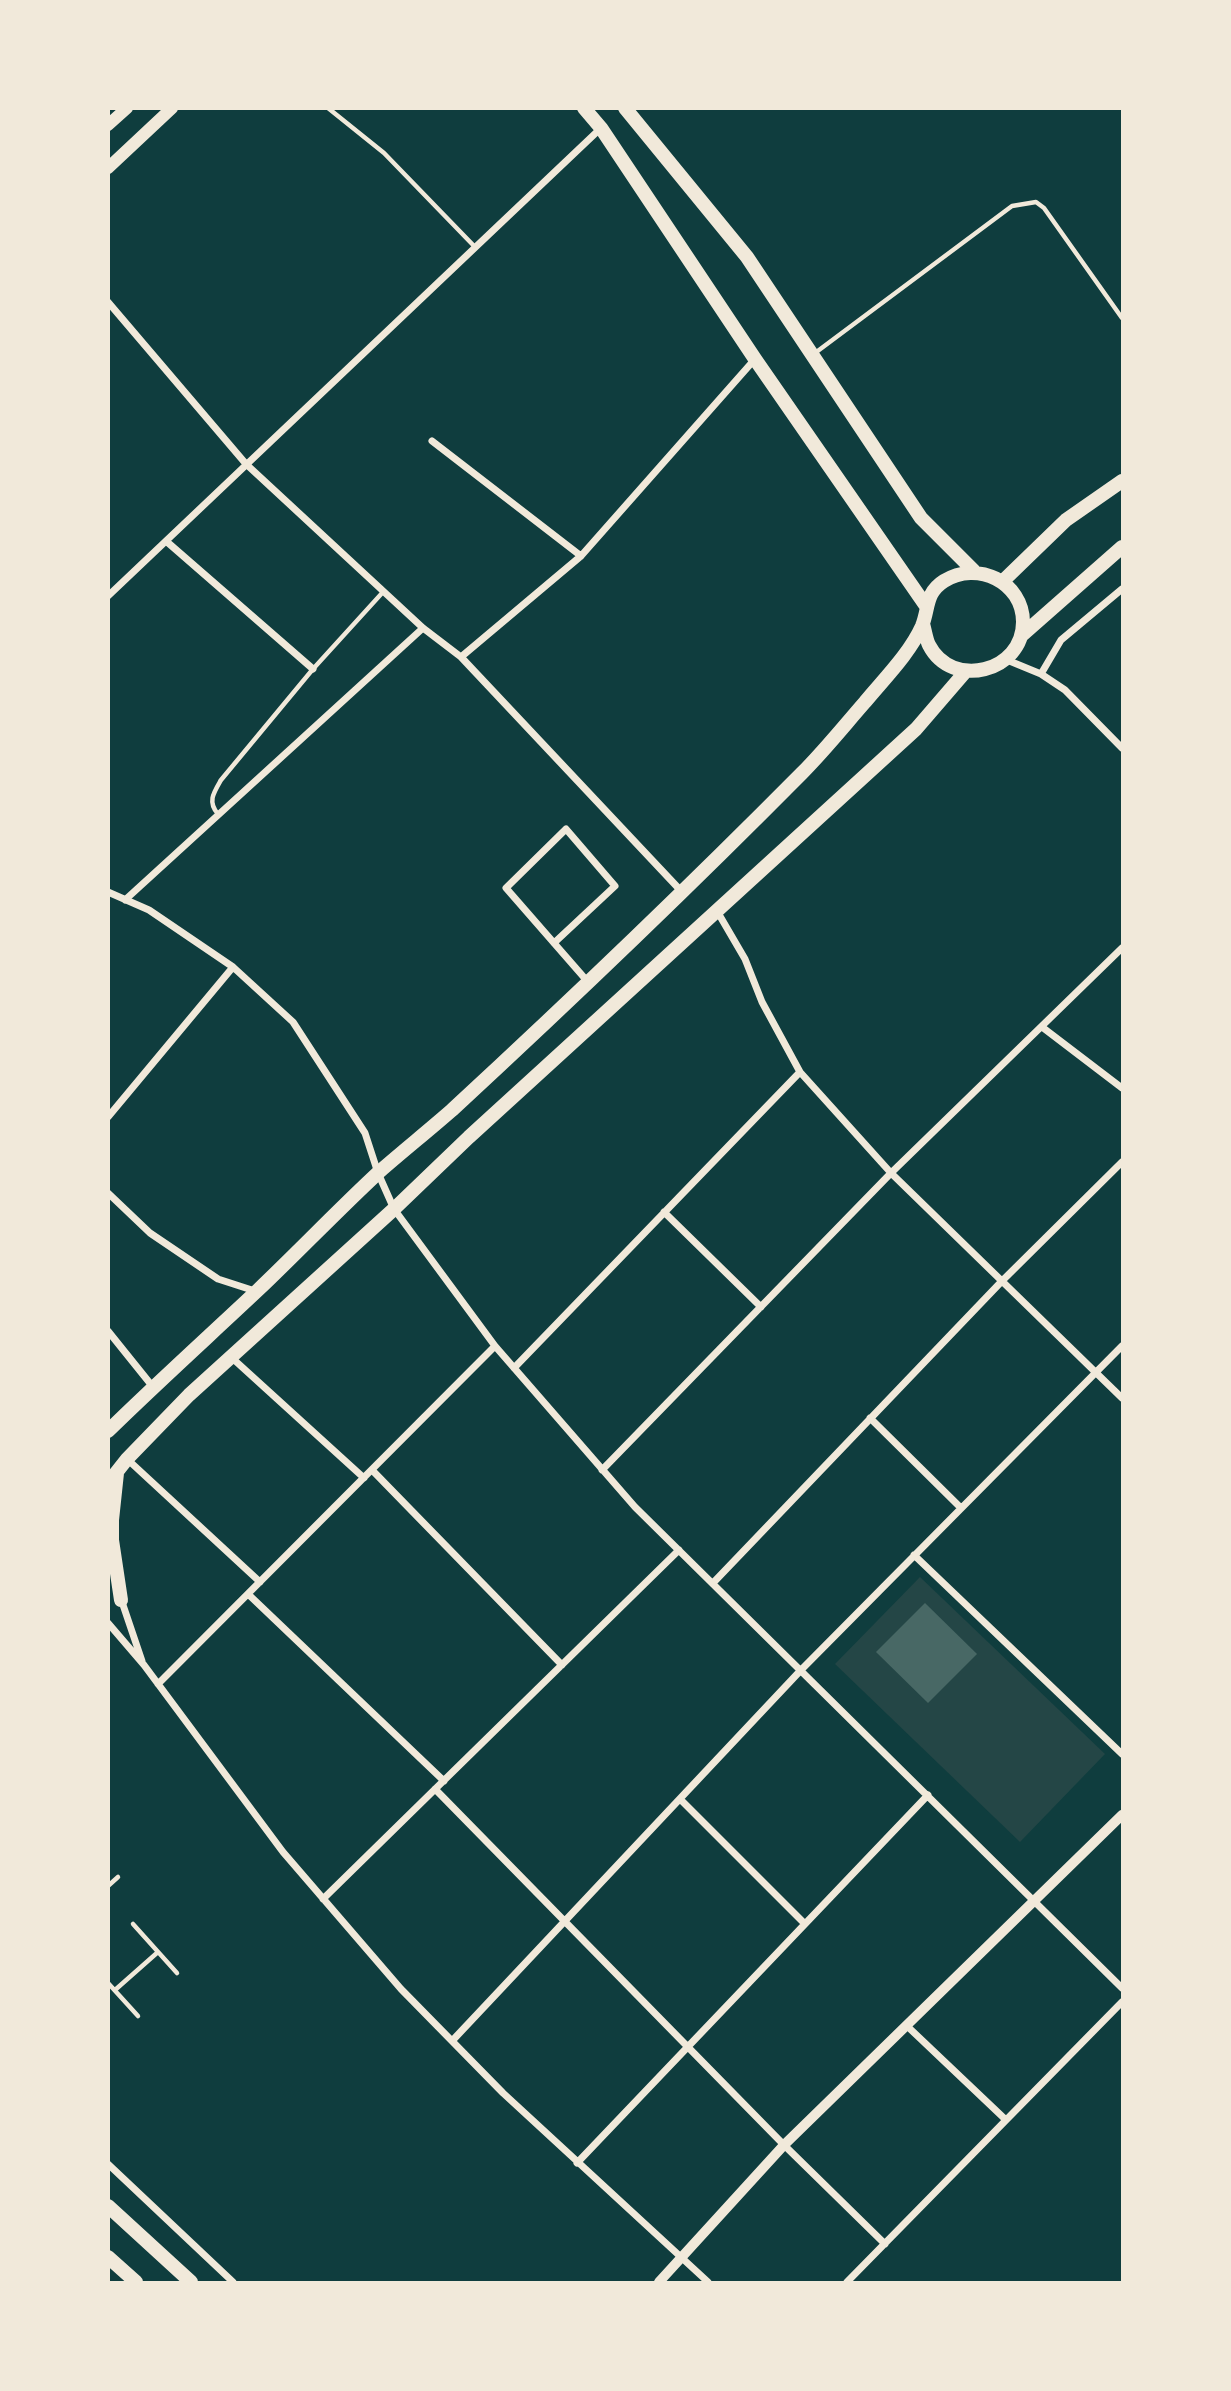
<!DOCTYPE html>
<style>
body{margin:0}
#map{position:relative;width:1231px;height:2391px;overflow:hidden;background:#0f3d3e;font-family:"Fira Sans",sans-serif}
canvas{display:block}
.frame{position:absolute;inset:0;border:110px solid #f1e9da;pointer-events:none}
</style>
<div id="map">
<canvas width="1231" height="2391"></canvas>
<div class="frame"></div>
</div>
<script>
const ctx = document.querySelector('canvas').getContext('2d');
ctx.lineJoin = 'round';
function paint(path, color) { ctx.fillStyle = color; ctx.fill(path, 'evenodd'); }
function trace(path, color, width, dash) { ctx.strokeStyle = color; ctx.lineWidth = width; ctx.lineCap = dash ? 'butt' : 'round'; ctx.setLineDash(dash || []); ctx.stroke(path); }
paint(new Path2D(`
 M920 1577 1105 1754 1020 1842 835 1664Z`), '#244646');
paint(new Path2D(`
 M925 1603 977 1654 928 1703 876 1652Z`), '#486865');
trace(new Path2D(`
 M328 108 384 153 475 247
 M815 353 1012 206 1036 202 1044 208 1122 318
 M218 814C207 802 214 792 221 780L313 669 383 592
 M108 1886 118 1877
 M133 1924 177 1973
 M108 1983 138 2016
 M115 1990 158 1952`), '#f1e9da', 4.5);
trace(new Path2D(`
 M108 302 246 464 423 628 461 657 683 893
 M432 441 581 556
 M166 541 313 669
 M108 596 601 128
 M461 657 581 556 755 359
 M1007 660 1041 674 1065 690 1122 748
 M1041 674 1061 640 1122 589
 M108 892 149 910 233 967 293 1022 365 1133 378 1173 394 1209 495 1346 635 1507 1122 1988
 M125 900 423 628
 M717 911 745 959 762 1002 800 1072 891 1173 1122 1398
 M554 943 615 886 566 829 506 888 588 982
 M1042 1027 1122 1088
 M108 1117 233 967
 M108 1193 150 1233 218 1279 255 1291
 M664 1212 761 1307
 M108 1331 153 1387
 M231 1357 364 1478
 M514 1368 800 1072
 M870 1418 961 1508
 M127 1459 260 1582
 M372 1470 562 1665
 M602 1470 891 1173 1122 948
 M914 1555 1122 1754
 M713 1583 1002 1281 1122 1162
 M248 1594 444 1781
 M121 1599 142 1661
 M108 1623 144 1665 283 1852 401 1989 503 2093 708 2282
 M158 1684 495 1346
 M435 1789 784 2145 885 2244
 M680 1799 805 1924
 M323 1899 679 1550
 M907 2026 1006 2120
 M452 2041 801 1670 1122 1346
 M577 2163 928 1795
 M108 2164 233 2282
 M847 2282 1122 2002`), '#f1e9da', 7);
trace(new Path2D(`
 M659 2282 784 2145 1122 1815`), '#f1e9da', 10);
trace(new Path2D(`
 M108 125 127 108
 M108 168 172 108`), '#f1e9da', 12);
trace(new Path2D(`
 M584 108 601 128 755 359 926 606
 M625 108 747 257 921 518 974 571
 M1003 581 1066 520 1122 481
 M1021 636 1122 547
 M108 1431C157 1383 208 1337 258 1290 299 1251 338 1210 379 1172 403 1151 428 1131 452 1110 571 1000 688 888 802 773 824 751 844 726 865 702 884 679 910 653 922 626 929 609 925 593 944 581 977 560 1023 582 1023 622 1023 672 952 690 929 645 926 639 925 630 923 624
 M117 1473 112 1520V1540L121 1600
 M108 1483 127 1459 189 1395 394 1209 469 1137 916 729 966 671`), '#f1e9da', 14);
trace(new Path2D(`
 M108 2206 191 2282
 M108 2257 136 2282`), '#f1e9da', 14);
</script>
